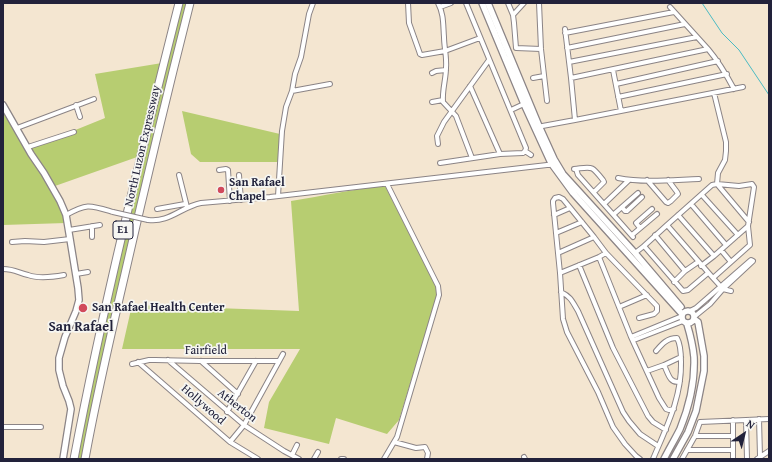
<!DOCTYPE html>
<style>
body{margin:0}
#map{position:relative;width:772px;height:462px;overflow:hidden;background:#f4e6d1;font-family:"Gentium Book Plus",serif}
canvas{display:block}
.frame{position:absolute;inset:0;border:4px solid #22223b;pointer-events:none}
.north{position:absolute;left:724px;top:414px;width:40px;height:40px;-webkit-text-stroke:3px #f6f6f2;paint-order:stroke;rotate:35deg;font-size:11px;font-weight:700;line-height:16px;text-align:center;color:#22223b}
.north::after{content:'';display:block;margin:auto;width:14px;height:18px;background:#22223b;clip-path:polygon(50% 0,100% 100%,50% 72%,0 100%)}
</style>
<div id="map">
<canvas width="772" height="462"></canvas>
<div class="frame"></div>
<div class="north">N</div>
</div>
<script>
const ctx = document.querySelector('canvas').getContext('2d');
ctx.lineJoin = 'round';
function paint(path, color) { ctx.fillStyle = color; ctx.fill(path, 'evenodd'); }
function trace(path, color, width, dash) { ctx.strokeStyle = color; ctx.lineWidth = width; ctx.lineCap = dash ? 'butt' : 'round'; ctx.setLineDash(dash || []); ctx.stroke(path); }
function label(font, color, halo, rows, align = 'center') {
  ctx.font = font + ' "Gentium Book Plus",serif'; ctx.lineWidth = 3.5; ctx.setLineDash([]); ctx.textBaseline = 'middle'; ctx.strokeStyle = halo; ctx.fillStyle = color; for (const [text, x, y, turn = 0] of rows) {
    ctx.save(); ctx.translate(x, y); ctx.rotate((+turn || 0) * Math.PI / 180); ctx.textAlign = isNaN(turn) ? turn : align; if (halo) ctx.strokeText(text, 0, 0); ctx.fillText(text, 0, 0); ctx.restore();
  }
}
paint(new Path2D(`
 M181 3H189L83 459H76L100 341Z
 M162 63 140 156 55 186 31 148 105 118 95 74Z
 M3 110 59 201 66 223 3 225Z
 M182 111 280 134 278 162H200L191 154Z
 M385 186 435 284 438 292 399 420 387 434 336 418 329 444 264 428 269 402 300 349H122L132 305 299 311 291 201C323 196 353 189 385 186Z`), '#b7cd71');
trace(new Path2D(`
 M702 3 722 33 739 50 769 95`), '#4bbac2', 1);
const street = new Path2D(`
 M408 3 409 23 419 51 420 54 422 55 445 51 480 38
 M438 3C444 14 443 25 444 37 444 47 447 57 446 68 446 79 442 90 443 102L456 116 472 158
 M508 3 513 15 514 23 516 48 541 49
 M539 3 541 49 547 101
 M440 7 451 3
 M670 7 708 49
 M513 15 524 3
 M565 29 571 78
 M565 33 674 12
 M567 48 685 24
 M569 62 697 37
 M613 70 621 111
 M432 73 436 71 446 70
 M533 78 544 76
 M616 84 718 61
 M470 86 500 154
 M292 91 295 74 301 57 309 14 313 3
 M714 93 726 142V151L725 160 718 173 717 184 749 222
 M618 97 727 74
 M432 102 443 100
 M76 105 80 117
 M511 110 526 103
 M575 120 571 78 708 49C719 62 726 74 734 89
 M537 127 575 120 743 87
 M17 128 94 99
 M438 144 437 136 444 122 489 60
 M28 147 74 132
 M525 151 531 155
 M440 163 500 154 523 153 525 151 526 148 466 3
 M574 169C593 167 591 165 603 180L604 182 594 192
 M576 169 578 175 633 237
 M219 170 226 169 228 170 230 201
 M179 175 187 207
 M239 175 241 200
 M618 178C644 183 672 180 699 179
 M647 180 666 202 668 203 671 201 678 194 677 192 668 180
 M702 195 738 235
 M278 196 282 131 286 107 292 91 330 84
 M604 204 629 180
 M691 204 726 245
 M622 207 625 211H627L642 197
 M157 209 185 204
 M614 214 638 193
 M66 215C87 203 90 205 113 212
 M554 215 570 208
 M678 215 714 256
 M148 220C169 223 181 207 201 203L270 197 547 165H549L552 163
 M667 225 712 185 717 184 739 186 752 184 754 187 748 226 750 245 713 278
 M92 226V237
 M640 228 636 223 652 209
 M69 230 100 225
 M556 233 582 222
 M632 235 657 214
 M655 235 685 271 698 262
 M12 242 25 241 44 242 70 239
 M721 250 731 262
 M558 253 594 237
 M635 253 644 246
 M599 257 631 337 659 398 666 409 669 410 674 409
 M579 265 613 348 648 416 653 422 666 430
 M701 266 714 256 748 226
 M3 269C14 269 19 273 28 275 39 279 53 277 64 275
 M560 273 599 257 606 253
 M708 273 688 290 683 291 644 246 667 225 713 278 723 289 731 291
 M76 274 88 272
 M674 282 685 271
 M561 292C571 297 572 301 578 311L623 412 629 421 640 434 658 446
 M619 307 647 295
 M690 311 696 308 751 260 753 261 723 289 710 304 694 317
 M639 318 654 314 657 311V306L606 253 594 237 563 199 559 197 555 198 553 201V203L560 273 563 319 567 332 598 392 613 427 625 444 636 456 640 459
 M631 337 682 316
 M634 340 683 321
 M168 360 244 425 284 451 299 459
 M201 361 238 394
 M138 362 230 442 258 459
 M132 364 149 360H155L200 361H279
 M664 365C668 373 670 385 680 381
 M647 371 664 365 681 357
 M227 412 256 361
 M759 419 760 456
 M733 420V459
 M746 420 747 459
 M700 422 769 419
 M3 427H41
 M695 436H733
 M230 442 244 425 283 354
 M394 442 416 448 425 447 428 453 427 459
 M687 450H732
 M292 455 297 445
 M524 457 525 459
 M314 459 318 452
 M341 459H344
 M384 459 397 437 439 295 438 286 387 184
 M653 459C666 428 682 397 681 362 681 354 681 345 677 338 667 338 662 344 656 351
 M682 459 695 436 700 422
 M757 459 769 451`);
const secondary = new Path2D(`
 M482 3 524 104 551 163 573 193 682 314
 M488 3 539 126 554 159 563 174 635 253 681 307
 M3 105 31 154 44 173 60 201 66 215 70 239 78 288 79 300 76 311 65 337 59 358V370L63 386 69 401 71 409 63 459
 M682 317a6 6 0 1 1 12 0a6 6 0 1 1-12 0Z
 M664 459C669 449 675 439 680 429 689 407 695 381 694 357 693 346 690 334 687 324
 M673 459 688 432 696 411 704 371V356L698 322 694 319`);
const highway = new Path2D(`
 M74 459C103 306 141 154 179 3
 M85 459C96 398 110 338 124 278 145 186 167 94 190 3`);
trace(street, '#8b8486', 6);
trace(secondary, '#8b8486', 8);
trace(highway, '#8b8486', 9);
trace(street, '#fff', 4);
trace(secondary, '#fff', 5.5);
trace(highway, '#fff', 7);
const streetBridge = new Path2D(`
 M113 212 148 220`);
trace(streetBridge, '#8b8486', 6, []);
trace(streetBridge, '#fff', 4);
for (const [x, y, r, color] of [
 [221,190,4,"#d1495b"],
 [83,308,5,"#d1495b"]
]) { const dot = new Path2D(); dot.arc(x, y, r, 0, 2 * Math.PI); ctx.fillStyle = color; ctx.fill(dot); trace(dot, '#f6f6f2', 1.5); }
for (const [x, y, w] of [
 [123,230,20]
]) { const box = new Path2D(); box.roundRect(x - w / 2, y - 9, w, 18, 3); ctx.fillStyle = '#f6f6f2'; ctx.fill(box); trace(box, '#22223b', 1); }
label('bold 11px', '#22223b', null, [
 ["E1",123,230]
]);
label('12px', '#22223b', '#f6f6f2', [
 ["North Luzon Expressway",143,146,-77],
 ["Fairfield",206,351],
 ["Hollywood",203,405,41],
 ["Atherton",237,406,38]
]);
label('bold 12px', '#22223b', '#f6f6f2', [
 ["San Rafael",229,183],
 ["Chapel",229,197],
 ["San Rafael Health Center",92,308]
], 'left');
label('bold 14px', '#22223b', '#f6f6f2', [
 ["San Rafael",81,327]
]);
</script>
